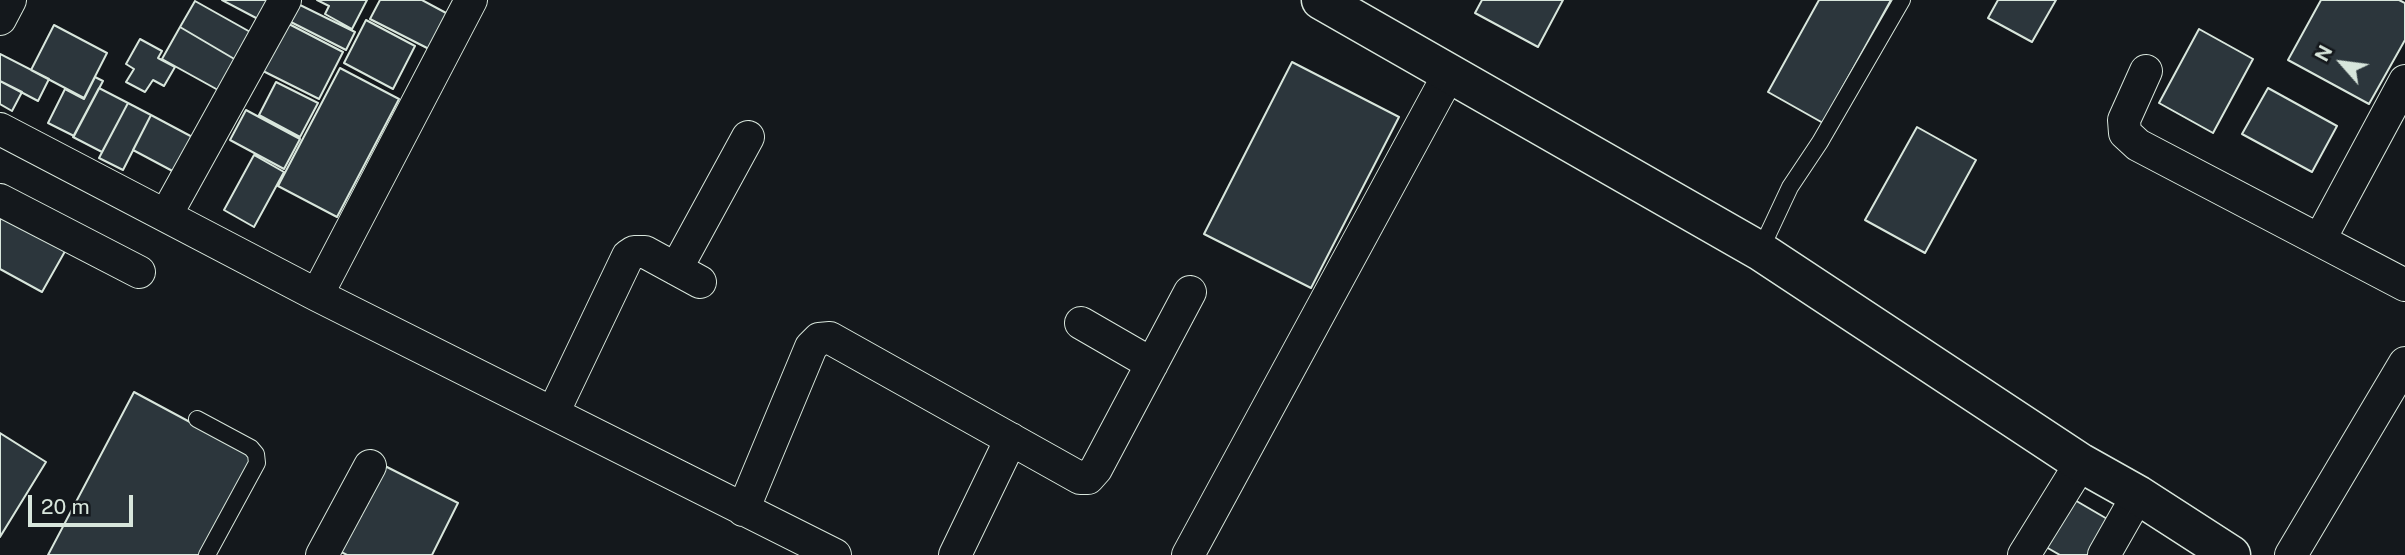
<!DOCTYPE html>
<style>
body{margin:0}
#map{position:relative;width:2405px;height:555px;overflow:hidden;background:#14181c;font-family:"Public Sans",sans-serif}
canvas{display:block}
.north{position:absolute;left:2307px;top:28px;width:70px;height:70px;-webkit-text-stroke:5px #14181c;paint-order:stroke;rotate:298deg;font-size:19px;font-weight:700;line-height:28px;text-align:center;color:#d8e6dc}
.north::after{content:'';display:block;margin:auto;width:24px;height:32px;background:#d8e6dc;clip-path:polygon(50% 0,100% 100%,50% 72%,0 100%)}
.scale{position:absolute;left:28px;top:495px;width:105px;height:32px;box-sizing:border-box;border:4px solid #d8e6dc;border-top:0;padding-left:9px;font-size:21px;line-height:24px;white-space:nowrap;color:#d8e6dc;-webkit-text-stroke:5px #14181c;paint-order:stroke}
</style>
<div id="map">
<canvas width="2405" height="555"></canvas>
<div class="north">N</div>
<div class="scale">20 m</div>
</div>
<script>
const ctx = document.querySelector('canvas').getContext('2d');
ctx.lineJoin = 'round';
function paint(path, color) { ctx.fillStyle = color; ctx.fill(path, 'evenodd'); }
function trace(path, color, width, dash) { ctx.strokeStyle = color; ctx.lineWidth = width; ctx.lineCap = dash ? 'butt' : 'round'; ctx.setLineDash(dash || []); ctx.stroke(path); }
const building = new Path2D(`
 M222 0H268L258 19Z
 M290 0 355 32 346 50 279 16Z
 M317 0H367L352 29 325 14 329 6Z
 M380 0H422L448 14 429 49 370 19Z
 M1482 0H1563L1538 47 1475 13Z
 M1819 0H1891L1823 123 1768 92Z
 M1998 0H2056L2032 42 1988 18Z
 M2321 0H2399L2405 3V40L2369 104 2288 60Z
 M195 1 252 33 236 60 180 27Z
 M366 20 415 46 393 89 344 63Z
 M287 23 343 52 319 99 263 71Z
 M54 25 107 53 84 98 31 70Z
 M180 27 236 60 218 90 162 59Z
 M2199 29 2253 59 2213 133 2159 103Z
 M140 39 162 51 158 58 175 67 164 86 153 80 145 92 126 82 134 69 126 64Z
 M0 54 49 79 38 101 0 81Z
 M1292 62 1399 117 1311 288 1204 234Z
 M340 68 399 99 337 217 278 186Z
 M95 77 103 81 74 136 48 123 65 89 84 99Z
 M0 81 22 92 12 111 0 104Z
 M276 82 318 103 300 137 259 115Z
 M99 88 128 103 102 152 73 137Z
 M2268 88 2337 126 2312 172 2242 134Z
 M128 103 151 115 123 170 99 158Z
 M246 110 300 139 284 169 230 140Z
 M151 115 198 140 180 175 133 150Z
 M1917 127 1976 160 1925 253 1865 220Z
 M254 155 284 172 254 227 224 210Z
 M0 209 68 246 42 292 0 269Z
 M134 392 255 457 203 555H48Z
 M0 433 46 462 0 537Z
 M383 465 458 503 432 555H347L339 551Z
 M2073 499 2109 520 2089 555H2060L2046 547Z`);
paint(building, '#2c363c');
trace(building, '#d8e6dc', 2);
const service = new Path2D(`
 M1760 251 1790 187 1820 142 1902 0
 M197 419 251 448 256 454 257 463 207 555`);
const minor = new Path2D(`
 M0 19 10 0
 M2146 71 2124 120 2125 133 2138 145 2405 285
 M0 129 317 295 835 555
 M0 200 139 272
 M166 215 285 0
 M2320 239 2405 81
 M676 269 748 137
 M317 295 471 0
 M1081 323 1152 364
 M553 413 628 256 634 252H645L700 282
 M743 510 811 347 819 339 830 338 1080 478H1088L1096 469 1190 292
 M322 555 370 466
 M955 555 1011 439
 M1188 555 1449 74
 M2024 555 2081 463
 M2104 555 2138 495
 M2291 555 2405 363`);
const primary = new Path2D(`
 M1321 0 1760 251 2081 463 2138 495 2231 555`);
trace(service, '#d8e6dc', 18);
trace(minor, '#d8e6dc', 34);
trace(primary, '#d8e6dc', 41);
trace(service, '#14181c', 16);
trace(minor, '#14181c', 32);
trace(primary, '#14181c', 38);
</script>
